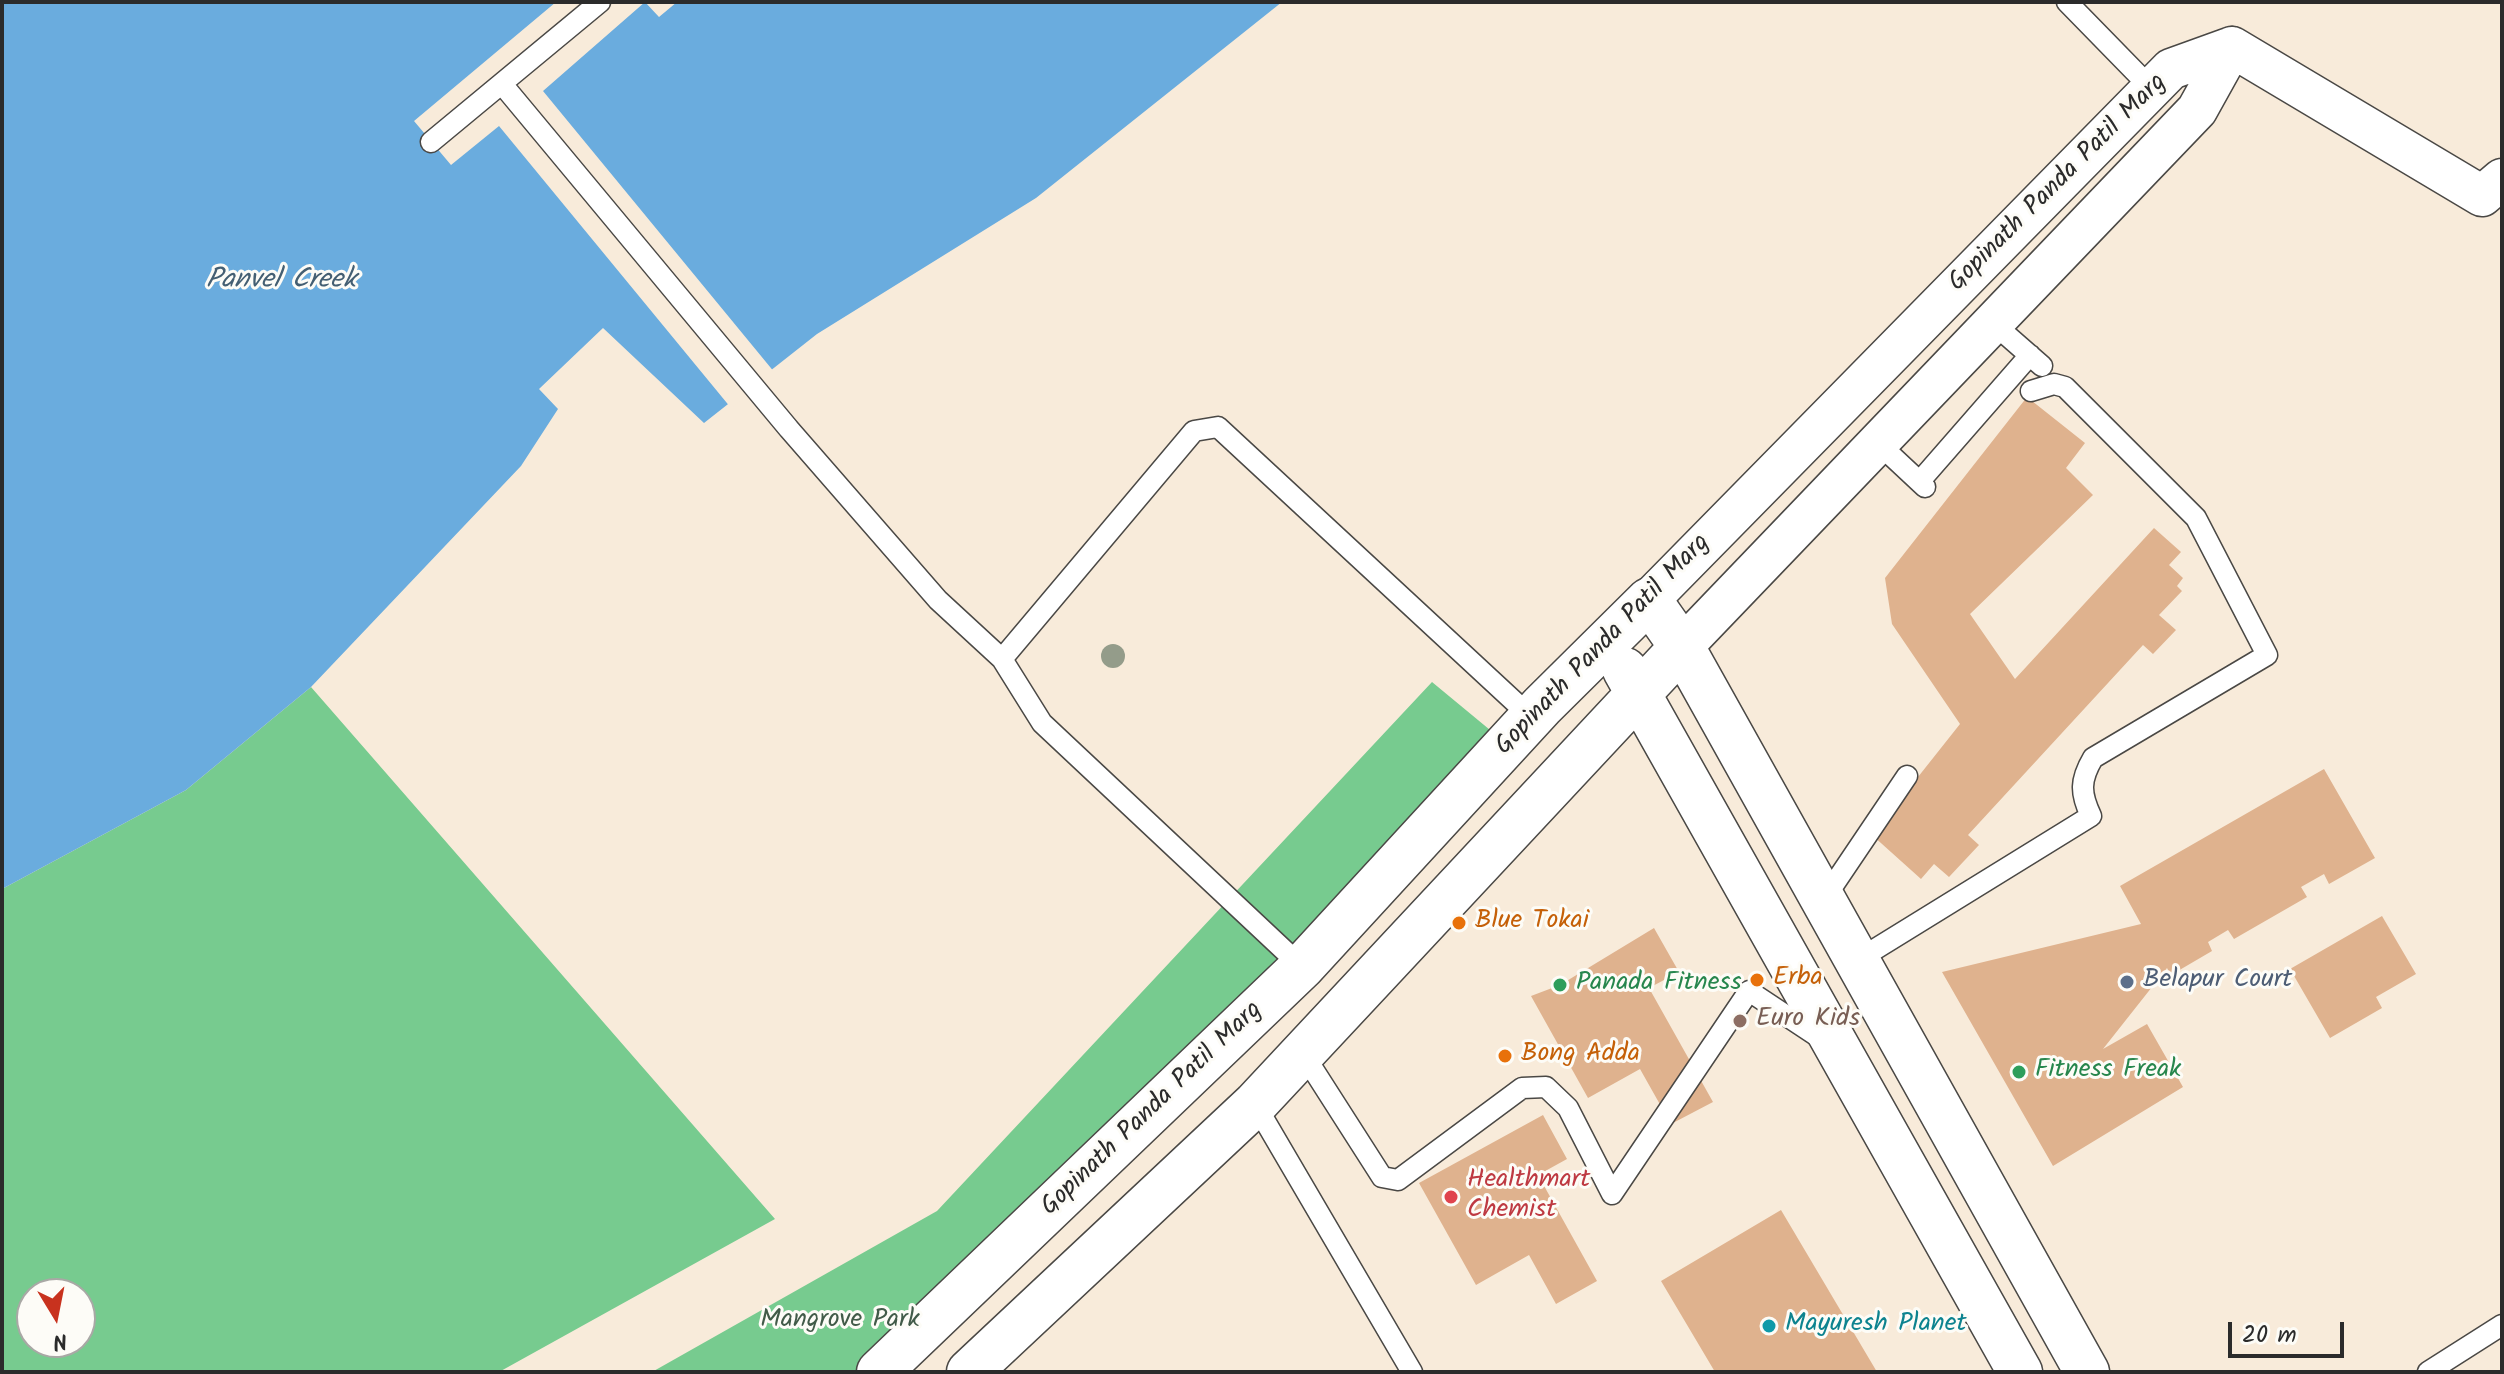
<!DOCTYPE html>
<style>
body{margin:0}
#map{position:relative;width:2504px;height:1374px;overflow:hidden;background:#f8ebda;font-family:Kalam,sans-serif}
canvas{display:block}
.frame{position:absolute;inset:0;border:4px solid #2b2b2b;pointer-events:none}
.north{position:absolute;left:16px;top:1278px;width:80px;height:80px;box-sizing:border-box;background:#fdfcf7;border:2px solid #a9a8a5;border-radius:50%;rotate:170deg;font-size:22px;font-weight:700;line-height:32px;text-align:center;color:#2b2b2b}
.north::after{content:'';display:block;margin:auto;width:28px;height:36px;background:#c8321e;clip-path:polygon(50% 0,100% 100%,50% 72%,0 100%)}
.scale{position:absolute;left:2228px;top:1322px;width:116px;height:36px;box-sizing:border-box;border:4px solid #2b2b2b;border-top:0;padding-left:10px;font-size:24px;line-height:28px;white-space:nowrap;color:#2b2b2b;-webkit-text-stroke:6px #fdfcf7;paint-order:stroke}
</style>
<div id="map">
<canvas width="2504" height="1374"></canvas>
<div class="frame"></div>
<div class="north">N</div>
<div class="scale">20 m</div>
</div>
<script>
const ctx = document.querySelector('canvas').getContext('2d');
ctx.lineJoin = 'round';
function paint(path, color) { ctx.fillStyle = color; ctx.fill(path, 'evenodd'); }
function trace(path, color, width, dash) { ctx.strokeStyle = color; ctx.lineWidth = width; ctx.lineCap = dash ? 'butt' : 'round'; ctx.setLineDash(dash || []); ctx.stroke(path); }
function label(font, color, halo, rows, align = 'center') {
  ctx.font = font + ' Kalam,sans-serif'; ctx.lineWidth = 6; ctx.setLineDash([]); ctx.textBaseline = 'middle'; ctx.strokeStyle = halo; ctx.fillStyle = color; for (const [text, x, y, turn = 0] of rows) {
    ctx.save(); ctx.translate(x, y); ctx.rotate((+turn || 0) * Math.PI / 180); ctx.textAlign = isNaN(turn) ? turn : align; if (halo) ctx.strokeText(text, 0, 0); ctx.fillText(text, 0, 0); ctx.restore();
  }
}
paint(new Path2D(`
 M1432 682 1507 744 859 1372H652L937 1211Z
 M311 687 775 1219 499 1372H2V889L186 790ZM32 1294H80V1342H32Z`), '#77cb8f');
paint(new Path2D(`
 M2 2H1282L1036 198 817 334 704 423 603 328 539 389 558 409 521 466 311 687 186 790 2 889Z`), '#6aacde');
paint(new Path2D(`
 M556 2H677L659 17 645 2 543 91 775 373 731 408 499 126 451 165 414 121Z`), '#f8ebda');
paint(new Path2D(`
 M2027 397 2085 443 2066 468 2093 495 1970 614 2015 679 2154 528 2181 552 2169 565 2183 578 2177 586 2182 591 2159 615 2176 630 2153 654 2143 645 1968 835 1979 845 1949 877 1934 864 1921 879 1872 835 1960 724 1892 624 1885 578Z
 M2324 769 2375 858 2329 884 2324 874 2301 887 2307 897 2234 939 2228 930 2208 942 2212 951 2171 975 2167 968 2103 1049 2147 1024 2183 1087 2053 1166 1942 972 2141 924 2120 886Z
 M2382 916 2416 974 2376 997 2382 1008 2330 1038 2290 969Z
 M1654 928 1679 972 1649 988 1713 1102 1671 1124 1640 1069 1588 1098 1531 996 1560 985Z
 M1543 1115 1567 1159 1538 1175 1597 1281 1556 1304 1529 1255 1476 1285 1419 1183Z
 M1781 1210 1877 1372H1715L1661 1281Z`), '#dfb28e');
const service = new Path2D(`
 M2067 2 2152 89
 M502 84 789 429 938 600 1002 659
 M431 142 600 2
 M1994 324 2042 366
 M1879 444 1925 487
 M1920 481 2030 355
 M1822 902 1907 776
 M1856 961 2091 816C2080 793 2080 780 2093 758L2267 655 2196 518 2065 387 2054 384 2031 391
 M1302 967 1042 723 1002 659 1194 431 1218 427 1531 717
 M1302 1052 1382 1177 1398 1180 1522 1088 1546 1087 1568 1108 1612 1194 1749 991 1820 1038
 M1255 1104 1412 1372
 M2428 1372 2502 1325`);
const minor = new Path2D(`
 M2232 47 2482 196 2502 179
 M1649 600 2171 69 2232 47
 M1682 647 2197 110 2232 47`);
const tertiary = new Path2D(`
 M1625 670 2020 1372
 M879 1372 1302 967 1542 706 1649 600 1682 647 2087 1372
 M969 1372 1255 1104 1682 647`);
trace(service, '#4a4845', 23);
trace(minor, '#4a4845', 43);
trace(tertiary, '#4a4845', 47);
trace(service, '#fff', 20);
trace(minor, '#fff', 40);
trace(tertiary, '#fff', 44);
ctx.fillStyle = '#949c8a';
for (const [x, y] of [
 [1113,656]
]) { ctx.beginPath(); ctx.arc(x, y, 12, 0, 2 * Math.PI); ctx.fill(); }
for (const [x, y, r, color] of [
 [1459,923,8,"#e8710a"],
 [1757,980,8,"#e8710a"],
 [2127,982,8,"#5c6f8a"],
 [1560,985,8,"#2e9e5b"],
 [1740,1021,8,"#8d6e63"],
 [1505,1056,8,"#e8710a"],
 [2019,1072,8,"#2e9e5b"],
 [1451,1197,8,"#e0444e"],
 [1769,1326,8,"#0f9aa8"]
]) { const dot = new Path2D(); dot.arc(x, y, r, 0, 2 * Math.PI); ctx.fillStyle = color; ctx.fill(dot); trace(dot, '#fdfcf7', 3); }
label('26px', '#2b2b2b', '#fdfcf7', [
 ["Gopinath Panda Patil Marg",2059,184,-45],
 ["Gopinath Panda Patil Marg",1604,646,-46],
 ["Gopinath Panda Patil Marg",1153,1110,-44]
]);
label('26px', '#c56008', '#fdfcf7', [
 ["Blue Tokai",1475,923],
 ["Erba",1773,980],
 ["Bong Adda",1521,1056]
], 'left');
label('26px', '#4e5e75', '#fdfcf7', [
 ["Belapur Court",2143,982]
], 'left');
label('26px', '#27864d', '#fdfcf7', [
 ["Panada Fitness",1576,985],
 ["Fitness Freak",2035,1072]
], 'left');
label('26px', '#785e54', '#fdfcf7', [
 ["Euro Kids",1756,1021]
], 'left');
label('26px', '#be3a42', '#fdfcf7', [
 ["Healthmart",1467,1182],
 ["Chemist",1467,1212]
], 'left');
label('26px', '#425b49', '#fdfcf7', [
 ["Mangrove Park",840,1322]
]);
label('26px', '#0d838f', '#fdfcf7', [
 ["Mayuresh Planet",1785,1326]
], 'left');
label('italic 28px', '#445f73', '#fdfcf7', [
 ["Panvel Creek",281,282]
]);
</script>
